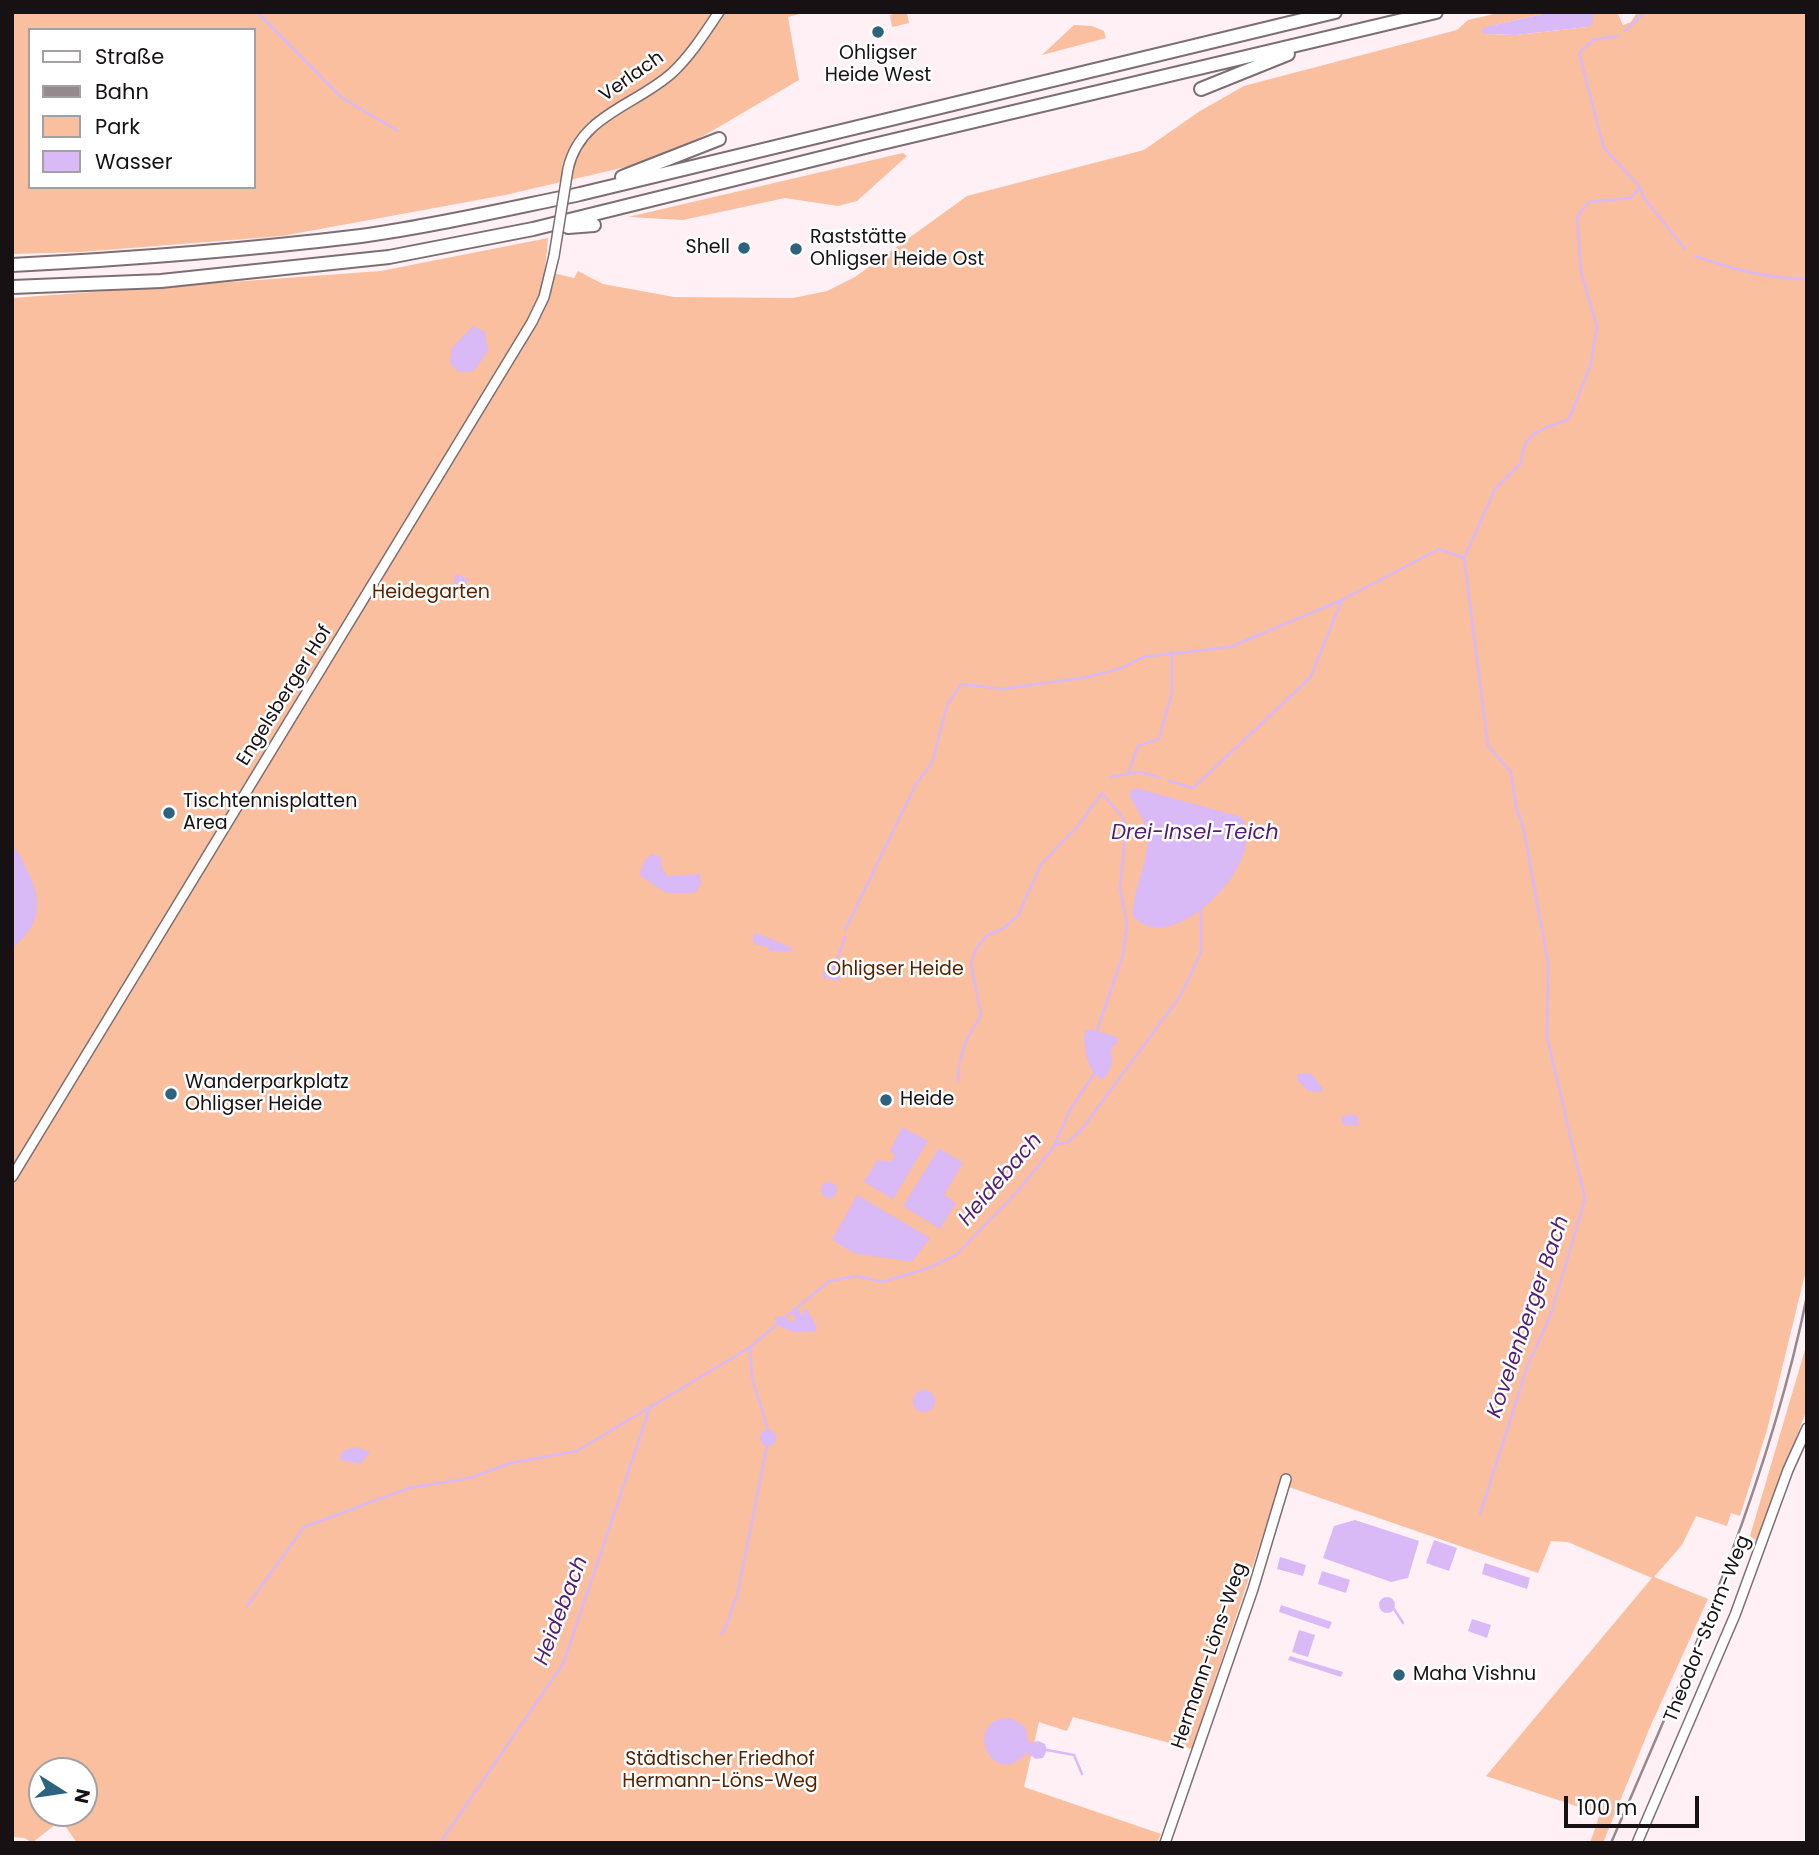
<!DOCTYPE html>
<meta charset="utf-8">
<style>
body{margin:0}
#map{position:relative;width:1819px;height:1855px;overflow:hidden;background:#fef0f4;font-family:Poppins,sans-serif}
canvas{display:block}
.frame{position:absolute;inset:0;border:14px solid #171113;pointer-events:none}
.legend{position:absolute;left:28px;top:28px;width:228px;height:161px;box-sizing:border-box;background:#fff;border:2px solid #a2a0a1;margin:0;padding:9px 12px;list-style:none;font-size:21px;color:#171113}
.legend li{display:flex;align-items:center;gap:14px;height:35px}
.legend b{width:35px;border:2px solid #a2a0a1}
.north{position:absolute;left:28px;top:1757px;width:70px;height:70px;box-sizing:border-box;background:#fff;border:2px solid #a2a0a1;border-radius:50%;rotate:102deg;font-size:19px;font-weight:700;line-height:28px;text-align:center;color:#171113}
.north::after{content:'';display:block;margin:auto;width:24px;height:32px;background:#2d637e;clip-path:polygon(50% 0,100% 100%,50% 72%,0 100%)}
.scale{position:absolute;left:1564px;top:1796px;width:135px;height:32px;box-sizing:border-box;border:4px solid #171113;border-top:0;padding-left:9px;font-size:21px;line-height:24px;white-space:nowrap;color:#171113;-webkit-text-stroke:5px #fff;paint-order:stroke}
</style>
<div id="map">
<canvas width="1819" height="1855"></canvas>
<div class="frame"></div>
<ul class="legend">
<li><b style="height:9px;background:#fff"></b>Straße</li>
<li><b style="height:9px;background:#94898c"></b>Bahn</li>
<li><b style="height:19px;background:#fabf9f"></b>Park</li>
<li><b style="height:19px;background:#d9b9f6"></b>Wasser</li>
</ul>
<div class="north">N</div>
<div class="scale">100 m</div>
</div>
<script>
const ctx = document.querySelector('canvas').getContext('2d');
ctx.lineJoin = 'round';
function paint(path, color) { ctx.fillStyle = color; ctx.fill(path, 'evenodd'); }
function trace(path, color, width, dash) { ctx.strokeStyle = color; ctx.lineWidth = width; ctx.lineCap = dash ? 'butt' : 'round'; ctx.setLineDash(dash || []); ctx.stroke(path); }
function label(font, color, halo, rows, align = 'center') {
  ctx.font = font + ' Poppins,sans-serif'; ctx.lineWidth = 5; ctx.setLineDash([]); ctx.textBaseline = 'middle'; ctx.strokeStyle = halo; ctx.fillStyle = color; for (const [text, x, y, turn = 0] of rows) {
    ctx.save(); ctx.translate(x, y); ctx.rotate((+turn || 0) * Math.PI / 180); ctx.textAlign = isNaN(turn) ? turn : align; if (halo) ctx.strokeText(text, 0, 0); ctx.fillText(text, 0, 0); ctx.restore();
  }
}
paint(new Path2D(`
 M12 12 782 14 807 12 788 17 799 80 693 142 647 162 505 195 282 236 81 252 12 254ZM30 30H254V187H30Z
 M1503 12H1551L1486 27 1485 34 1516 35 1587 27 1594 12H1617L1623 25 1631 22 1637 12H1807V1266L1767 1430 1740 1516 1731 1513 1727 1526 1696 1516 1682 1545 1654 1577 1708 1599 1650 1727 1603 1843H1590L1600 1814 1486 1776 1652 1578 1568 1542 1551 1541 1538 1573 1280 1484 1192 1749 1073 1717 1067 1731 1039 1722 1024 1787 1161 1834 1157 1843H77L61 1820 32 1843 25 1838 12 1837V298L381 271 548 238 545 271 574 278 578 271 603 284 674 297 793 298 827 291 855 277 967 196 1144 150 1200 111 1244 86 1457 30 1468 20ZM42 1771H84V1813H42Z
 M895 13H907L909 23 892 27 890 15Z
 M1074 25 1092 26 1104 31 1106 38 1042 55Z
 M903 153 907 156 857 201 838 206 785 198 683 220 628 217Z
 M1807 1343V1409L1757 1541 1750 1536Z`), '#fabf9f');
paint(new Path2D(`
 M1551 12H1594L1592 25 1587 27 1516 35 1485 34 1481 31 1485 27Z
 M473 326 485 332 488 351 473 372H459L450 363 452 348Z
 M455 574 469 579 458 592 454 588Z
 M1136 788 1241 817C1272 857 1173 962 1133 916 1132 887 1151 861 1147 832 1145 820 1135 807 1130 797V791Z
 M12 847C20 852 23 862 27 870 44 901 40 926 12 948Z
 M652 854 661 857 662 869 667 876 700 874 701 884 695 893H666L639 875 645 860Z
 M757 933 792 948 791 951H770L768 947 754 944 753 934Z
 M840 959 847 960 849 964 838 981 823 978V971L832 967Z
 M1090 1029 1117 1037V1043L1111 1048 1112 1063 1107 1076 1101 1079C1087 1071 1083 1047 1085 1031Z
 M1311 1073 1323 1089 1321 1092 1308 1091 1297 1079 1298 1073Z
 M1351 1114 1358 1117 1359 1126 1343 1125 1341 1117Z
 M902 1127 928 1141 893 1199 864 1182 877 1160 891 1162 895 1155 890 1151Z
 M939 1148 963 1163 944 1195 956 1203 940 1229 903 1206Z
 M821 1190a8 8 0 1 1 16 0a8 8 0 1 1-16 0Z
 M857 1195 930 1238 912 1262 854 1253 832 1240Z
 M793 1308 798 1309 802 1315 806 1308 817 1327 815 1331C798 1333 783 1334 774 1318L781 1316 792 1322 796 1318 791 1313Z
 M913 1401a11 11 0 1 1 22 0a11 11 0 1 1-22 0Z
 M760 1438a8 8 0 1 1 16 0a8 8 0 1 1-16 0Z
 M356 1447 370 1452 360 1464 340 1460 342 1451Z
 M1355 1520 1419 1541 1408 1578 1391 1582 1323 1558 1334 1526Z
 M1434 1540 1457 1548 1449 1571 1426 1563Z
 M1280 1557 1306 1565 1303 1576 1277 1569Z
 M1485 1563 1530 1578 1527 1589 1482 1574Z
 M1322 1571 1350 1580 1346 1593 1318 1584Z
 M1379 1605a8 8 0 1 1 16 0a8 8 0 1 1-16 0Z
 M1281 1605 1332 1622 1329 1629 1279 1612Z
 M1472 1619 1491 1625 1487 1638 1468 1631Z
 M1299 1630 1315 1635 1308 1657 1292 1652Z
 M1290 1656 1343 1672 1341 1677 1288 1660Z
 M1011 1718 1025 1727 1029 1743 1038 1741 1045 1744 1047 1750 1043 1758 1036 1759 1027 1753C990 1793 961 1716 1011 1718Z`), '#d9b9f6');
trace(new Path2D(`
 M257 12 342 98 398 131
 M1625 31 1645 12
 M1618 36 1593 40 1579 53 1604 148 1640 187 1644 198 1685 249
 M1695 256C1731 269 1768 279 1807 279
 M1464 558 1488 746 1511 772 1516 807 1523 826 1548 963 1547 1037 1585 1199 1551 1314 1528 1365 1480 1514
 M1128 774 1142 772 1160 778
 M1111 777 1128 774 1138 746 1159 739 1172 692V652
 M1169 781 1193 788 1310 678 1342 600
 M845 930 916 784 932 763 947 705 961 684 1002 689 1088 677 1122 668 1143 657 1230 647 1342 600 1439 549 1464 558 1495 489 1521 463C1523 430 1542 430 1569 419L1590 367 1597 327 1581 272 1577 216 1589 202 1631 198 1640 187
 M836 962 845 937
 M960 1062 965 1043 981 1015 971 964 975 951 986 936 1004 928 1018 916 1041 864 1077 827 1102 793 1123 818 1126 828 1120 888 1127 924 1123 954 1096 1033
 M958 1081 959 1066
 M1054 1145 1068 1142 1082 1129 1181 995 1201 952V909
 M750 1349 752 1377 768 1430
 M247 1606 304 1527 409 1488 470 1478 511 1463 577 1451 749 1348 829 1281 857 1276 882 1282 926 1269 956 1255 1017 1192 1053 1148 1070 1110 1094 1074
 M1394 1609 1403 1623
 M721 1634C731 1623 729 1610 737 1597L767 1446
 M1047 1750 1074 1755 1082 1774
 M440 1843 563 1664 651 1405`), '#d9b9f6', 2.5);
const minor = new Path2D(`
 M568 169C580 115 635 106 672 73 691 55 705 33 719 12
 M12 1177 532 322 544 297 554 256
 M1165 1843 1253 1589 1286 1479
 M1637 1843 1735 1615 1788 1470 1807 1428`);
const highway = new Path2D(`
 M1201 89 1288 54
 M622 177 719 139
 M568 227 594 225
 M12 265C129 259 245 250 361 236 434 226 507 209 580 194L1335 12
 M12 287 161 281 389 257 533 229 865 147 1436 12`);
trace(minor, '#7d6e72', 12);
trace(highway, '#7d6e72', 16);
trace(minor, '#fff', 9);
trace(highway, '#fff', 12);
trace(new Path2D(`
 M1611 1843C1688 1665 1768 1487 1807 1296`), '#94898c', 2.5);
const minorBridge = new Path2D(`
 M554 256 568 169`);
trace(minorBridge, '#7d6e72', 12, []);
trace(minorBridge, '#fff', 9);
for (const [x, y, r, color] of [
 [878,32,7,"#2d637e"],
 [744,248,7,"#2d637e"],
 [796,249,7,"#2d637e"],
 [169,813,7,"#2d637e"],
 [171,1094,7,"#2d637e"],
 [886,1100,7,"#2d637e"],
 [1399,1675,7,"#2d637e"]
]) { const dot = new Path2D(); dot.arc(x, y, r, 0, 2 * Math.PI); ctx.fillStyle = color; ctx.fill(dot); trace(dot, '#fff', 2.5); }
label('19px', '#171113', '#fff', [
 ["Ohligser",878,54,"center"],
 ["Heide West",878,76,"center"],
 ["Raststätte",810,238],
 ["Ohligser Heide Ost",810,260],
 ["Shell",730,248,"right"],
 ["Tischtennisplatten",183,802],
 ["Area",183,824],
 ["Wanderparkplatz",185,1083],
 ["Ohligser Heide",185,1105],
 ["Heide",900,1100],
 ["Maha Vishnu",1413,1675]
], 'left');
label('19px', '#171113', '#fff', [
 ["Verlach",632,77,-35],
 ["Engelsberger Hof",285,696,-58],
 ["Theodor-Storm-Weg",1708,1629,-68],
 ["Hermann-Löns-Weg",1210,1656,-71]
]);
label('19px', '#552301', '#fff', [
 ["Heidegarten",431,593],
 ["Ohligser Heide",895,970],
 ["Städtischer Friedhof",720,1760],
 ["Hermann-Löns-Weg",720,1782]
]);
label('italic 21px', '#511c73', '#fff', [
 ["Drei-Insel-Teich",1195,834],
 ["Heidebach",1001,1180,-49],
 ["Kovelenberger Bach",1529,1317,-71],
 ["Heidebach",562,1611,-69]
]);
</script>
